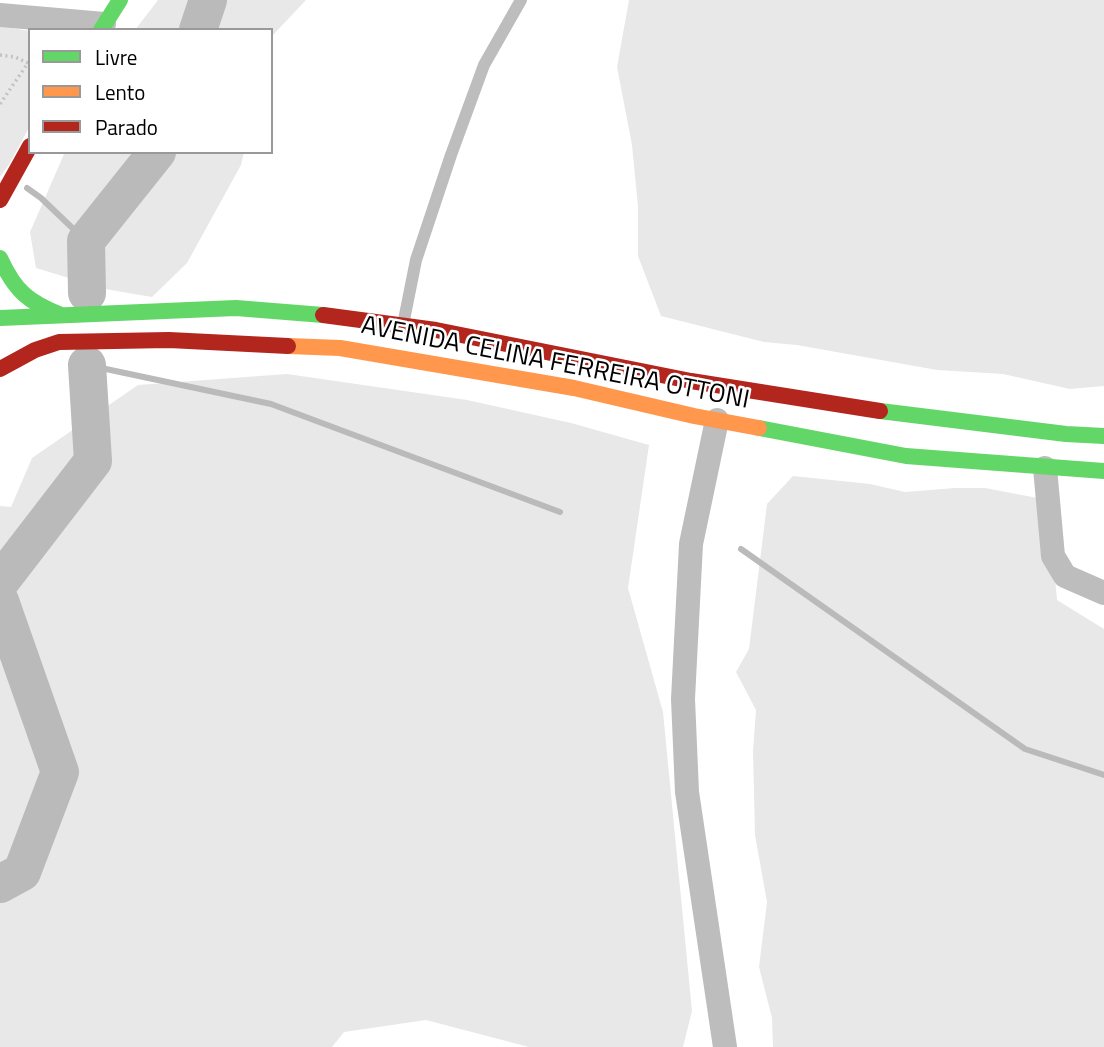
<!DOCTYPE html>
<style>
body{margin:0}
#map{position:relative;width:1104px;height:1047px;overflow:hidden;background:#fff;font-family:"Titillium Web",sans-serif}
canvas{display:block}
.legend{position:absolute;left:28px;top:28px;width:245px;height:126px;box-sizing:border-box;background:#fff;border:2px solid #999;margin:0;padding:9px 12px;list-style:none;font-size:21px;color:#000}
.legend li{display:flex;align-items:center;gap:14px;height:35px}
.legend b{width:35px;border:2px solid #999}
</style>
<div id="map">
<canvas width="1104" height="1047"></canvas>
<ul class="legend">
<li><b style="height:9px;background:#63d668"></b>Livre</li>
<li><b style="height:9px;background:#ff974d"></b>Lento</li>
<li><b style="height:9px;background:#b3261e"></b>Parado</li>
</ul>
</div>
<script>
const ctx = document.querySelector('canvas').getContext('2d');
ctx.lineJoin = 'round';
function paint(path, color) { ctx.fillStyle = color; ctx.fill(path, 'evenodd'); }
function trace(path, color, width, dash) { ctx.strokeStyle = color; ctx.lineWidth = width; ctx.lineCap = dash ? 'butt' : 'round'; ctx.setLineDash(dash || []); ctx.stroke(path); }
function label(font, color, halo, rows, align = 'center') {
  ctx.font = font + ' "Titillium Web",sans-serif'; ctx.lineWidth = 5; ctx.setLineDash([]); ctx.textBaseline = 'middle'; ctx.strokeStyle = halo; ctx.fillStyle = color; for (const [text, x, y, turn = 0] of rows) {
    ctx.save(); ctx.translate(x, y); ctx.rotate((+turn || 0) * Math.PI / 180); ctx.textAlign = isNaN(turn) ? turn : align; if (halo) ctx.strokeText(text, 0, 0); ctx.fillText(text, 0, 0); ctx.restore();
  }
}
paint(new Path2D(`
 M158 0H306L273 35 271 44V30H135Z
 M629 0H1104V386L1070 389 1003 374 937 370 797 345 764 342 661 316 638 256V207L632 145 617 67Z
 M0 26 30 31V126L8 166 0 177Z
 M65 152H244L241 165 187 263 152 297 105 289 36 268 30 232Z
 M287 374 467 400 571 423 649 445 628 588 663 712 692 1011 683 1047H529L426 1020 344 1032 332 1047H0V506L11 507 32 458 138 385Z
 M793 476 870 484 905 492 955 488H985L1048 500 1057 600 1104 629V1047H773L772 1018 759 967 767 902 755 835 753 751 756 710 736 672 749 649 767 504Z`), '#e8e8e8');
trace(new Path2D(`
 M27 188 41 198 86 241
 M87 365 271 404 560 512
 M741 549 1025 749 1104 775`), '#bababa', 6);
trace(new Path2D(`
 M198 30 208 0
 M87 293 86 241 157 152
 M0 582 93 461 87 365
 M0 601 60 772 22 872 0 884`), '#bababa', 38);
trace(new Path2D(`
 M0 55 15 57 28 63 0 104`), '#c2c2c2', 3.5, [2, 3.5]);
trace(new Path2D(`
 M403 325 416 260 451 155 484 65 521 0`), '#bdbdbd', 12);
trace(new Path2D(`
 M0 15 104 24
 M717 420 691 544 683 699 687 792 725 1047
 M1045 468 1053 556 1065 576 1104 593`), '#bdbdbd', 24);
trace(new Path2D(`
 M101 30 120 0
 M0 258C15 291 28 302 61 315
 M0 318 236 308 323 315
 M880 411 1066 434 1104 436
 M759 428 906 456 1104 471`), '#63d668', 16);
trace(new Path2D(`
 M288 346 340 348 574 388 694 416 759 428`), '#ff974d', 16);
trace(new Path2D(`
 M0 200 30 146
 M323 315 436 330 691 381 880 411
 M0 369 35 350 59 342 169 340 288 346`), '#b3261e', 16);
label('26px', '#000', '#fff', [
 ["AVENIDA CELINA FERREIRA OTTONI",555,364,11]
]);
</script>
